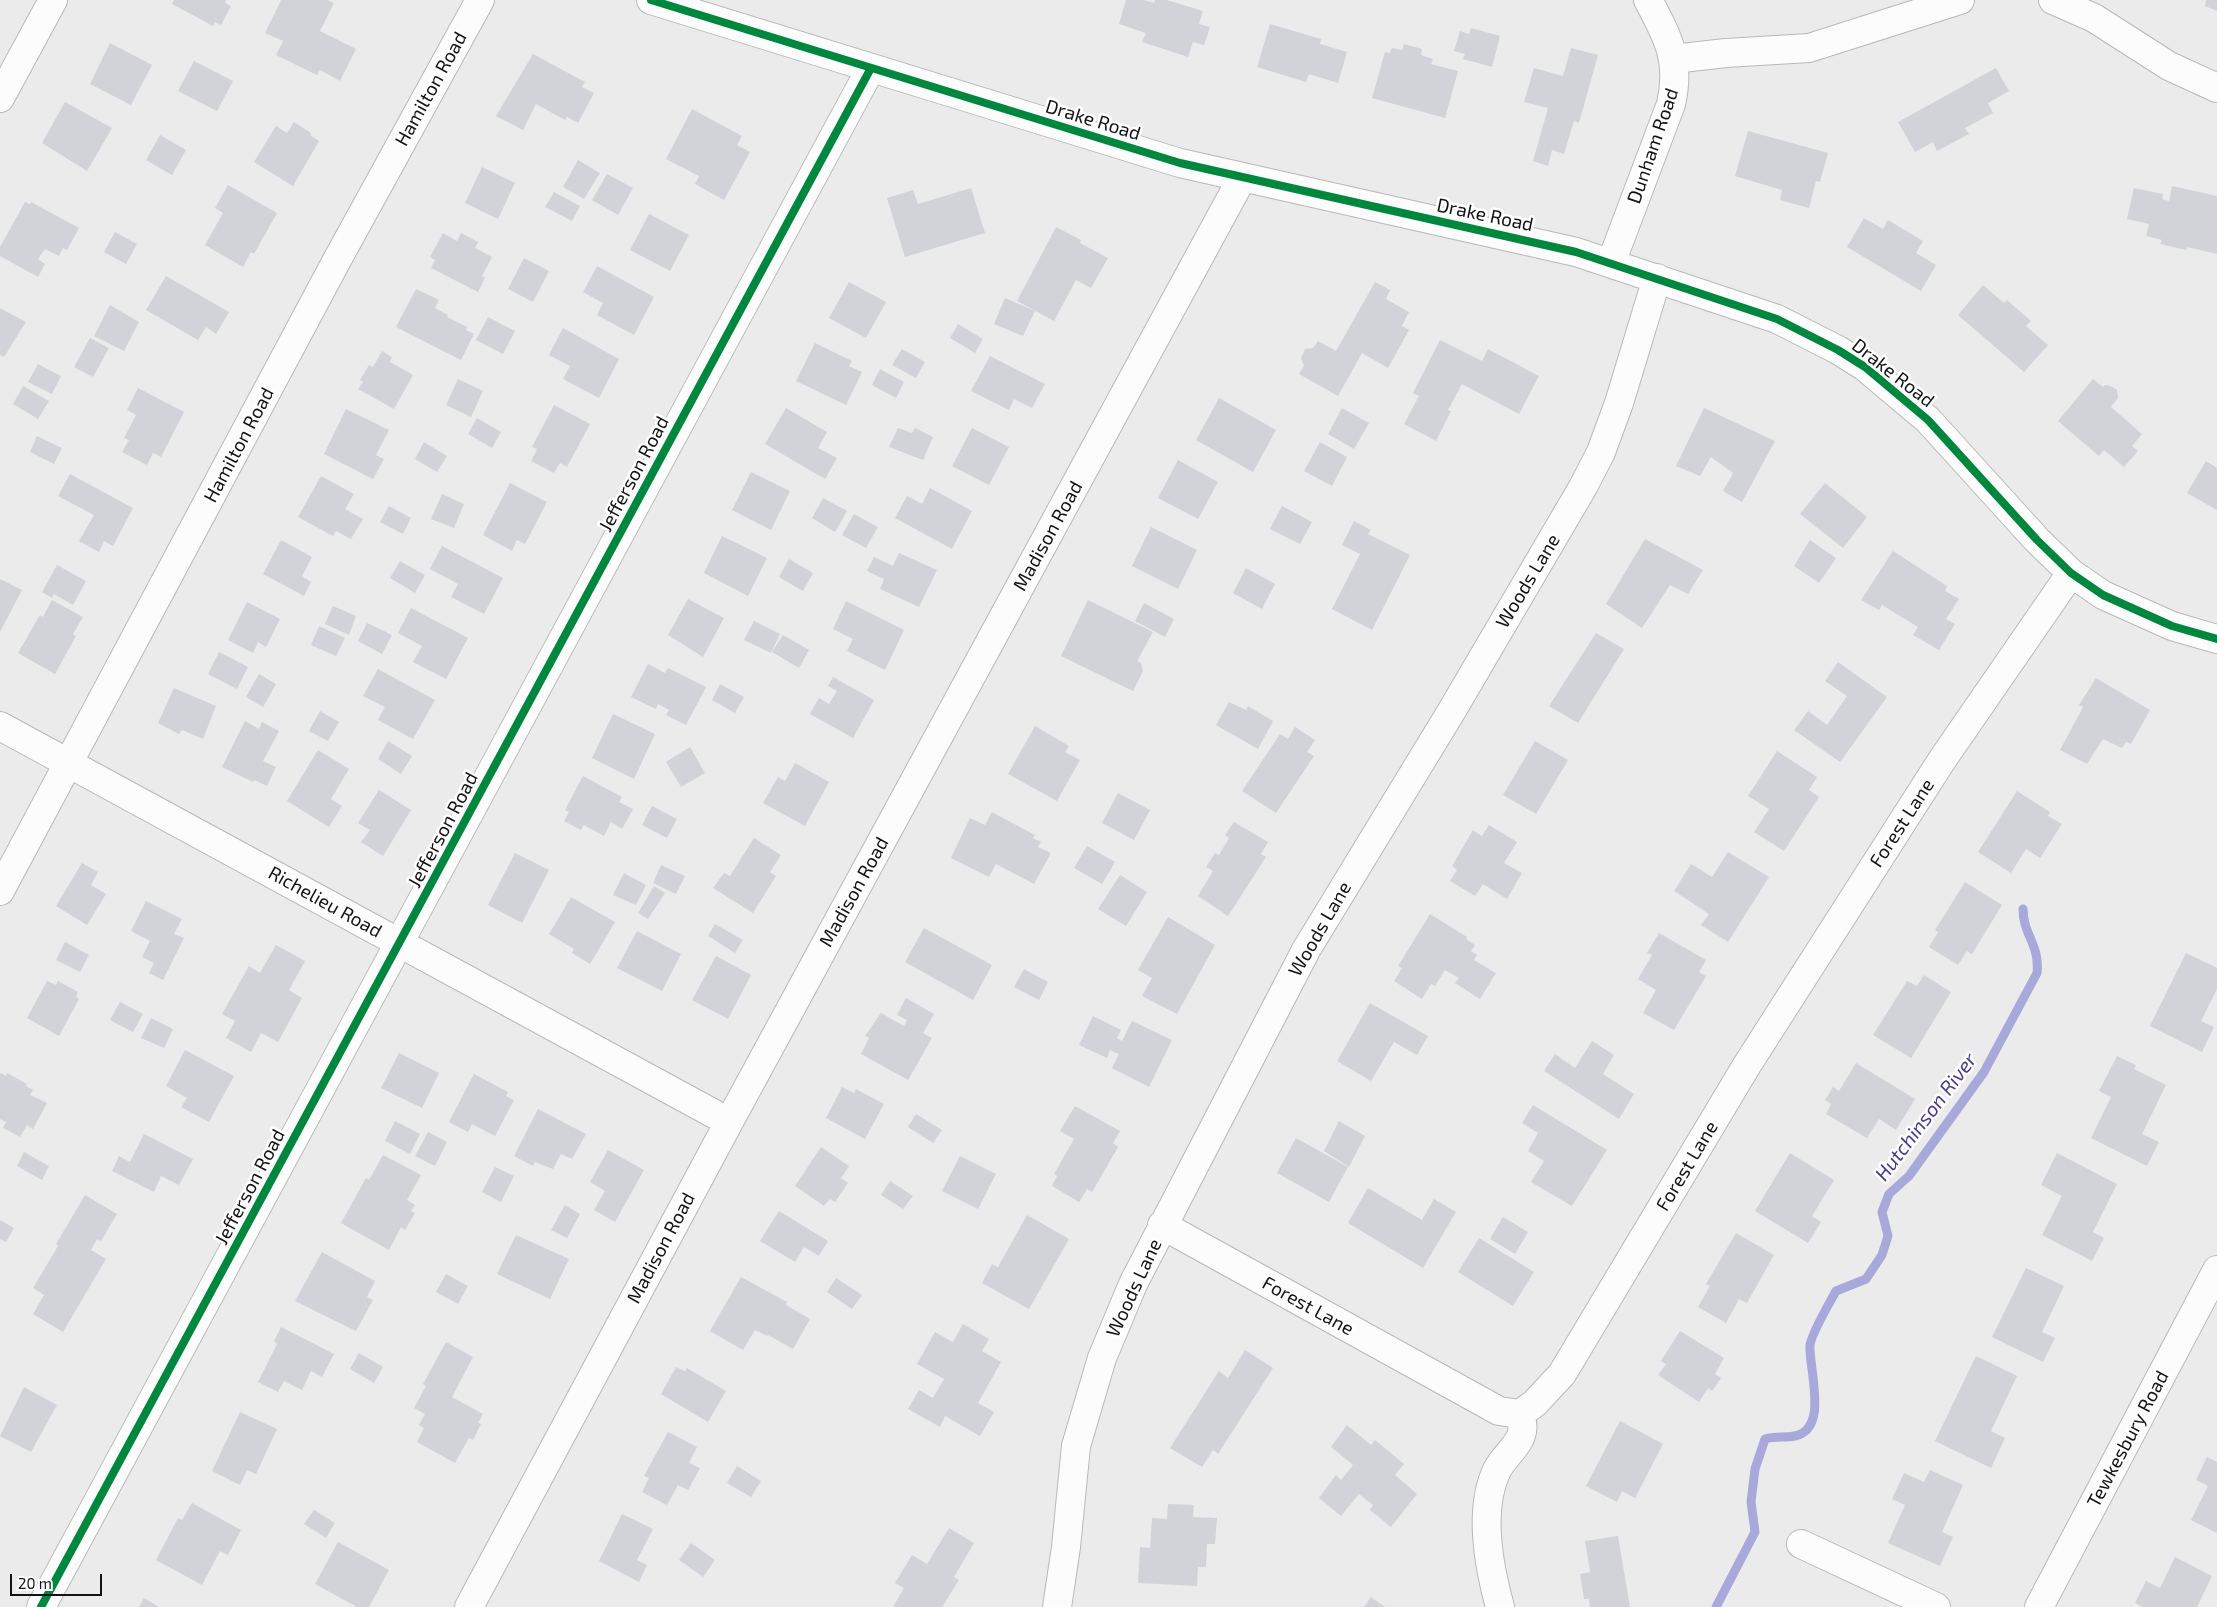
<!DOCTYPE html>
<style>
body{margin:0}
#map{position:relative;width:2217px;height:1607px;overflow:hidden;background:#ebebec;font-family:"Exo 2",sans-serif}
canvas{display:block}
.scale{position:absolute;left:10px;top:1574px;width:92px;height:22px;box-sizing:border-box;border:2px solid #131314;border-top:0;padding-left:6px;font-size:15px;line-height:18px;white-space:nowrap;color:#131314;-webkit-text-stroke:4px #fff;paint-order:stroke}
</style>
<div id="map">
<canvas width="2217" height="1607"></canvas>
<div class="scale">20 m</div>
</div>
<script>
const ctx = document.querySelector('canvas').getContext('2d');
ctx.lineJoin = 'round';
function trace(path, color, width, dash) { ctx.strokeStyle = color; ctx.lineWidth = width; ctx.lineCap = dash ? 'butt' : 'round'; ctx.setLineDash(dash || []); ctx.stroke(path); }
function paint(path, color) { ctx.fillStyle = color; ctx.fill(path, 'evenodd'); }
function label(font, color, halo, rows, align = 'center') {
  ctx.font = font + ' "Exo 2",sans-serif'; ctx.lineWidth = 5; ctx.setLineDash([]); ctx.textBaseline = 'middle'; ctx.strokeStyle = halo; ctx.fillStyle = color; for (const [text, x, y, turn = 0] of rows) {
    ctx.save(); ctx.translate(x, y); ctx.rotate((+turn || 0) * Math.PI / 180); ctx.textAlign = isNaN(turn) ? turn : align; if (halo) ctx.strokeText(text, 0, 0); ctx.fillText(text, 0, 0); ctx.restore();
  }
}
trace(new Path2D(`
 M1716 1607 1755 1532 1751 1502 1755 1469 1765 1439C1775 1436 1785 1438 1795 1436 1829 1429 1809 1370 1810 1346 1810 1336 1830 1302 1836 1291L1866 1279 1882 1255 1888 1236 1882 1212 1889 1194 1909 1176 1984 1072 2037 973C2040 944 2023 935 2023 909`), '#a8a8db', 9);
paint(new Path2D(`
 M174 0H226L225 3 231 6 221 25 215 22 213 26 172 4Z
 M281 0H327L334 3 320 31 356 49 340 81 320 70 317 75 276 55 283 41 265 33Z
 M1126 0H1144L1154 3 1155 0H1167L1203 11 1199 24 1210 27 1204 45 1193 42 1188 57 1142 42 1146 33 1119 24Z
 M2206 0H2217V11L2205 6Z
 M1270 24 1321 39 1320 44 1347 52 1338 83 1309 74 1306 82 1257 67Z
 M1471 28 1500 36 1492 67 1463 59 1465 54 1454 51 1460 31 1469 34Z
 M110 43 152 65 131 105 90 84Z
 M1404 44 1422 49 1421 55 1433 59 1431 64 1458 71 1445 118 1372 98 1385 52 1390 53 1392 48 1402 50Z
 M1571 48 1598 55 1579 123 1574 121 1564 154 1552 150 1548 166 1533 161 1548 108 1524 102 1534 68 1563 76Z
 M533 54 585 82 582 87 594 93 578 123 567 117 565 120 536 104 523 130 496 116Z
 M194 61 233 81 217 111 178 91Z
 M1996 68 2009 91 1988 103 1993 113 1965 128 1969 134 1937 151 1933 142 1915 152 1898 122Z
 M65 102 112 128 87 171 42 143Z
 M692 109 742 136 737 145 750 152 724 200 695 184 699 176 666 159Z
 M294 122 311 133 310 135 319 141 293 186 254 162 276 126 287 133Z
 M1748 131 1828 153 1820 182 1816 181 1809 208 1780 200 1782 190 1735 176Z
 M160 135 186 150 172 175 146 160Z
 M578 160 600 173 584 199 563 187Z
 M482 167 515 183 498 219 465 203Z
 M607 174 633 188 618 215 592 200Z
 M228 185 277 213 254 254 251 252 243 267 205 245 223 213 215 208Z
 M2172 186 2217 196V254L2187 247 2186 250 2160 244 2162 240 2146 236 2149 224 2127 219 2134 188 2163 194 2162 199 2169 201Z
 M971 188 985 233 905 257 887 198 913 190 918 204Z
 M554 192 580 206 572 221 545 207Z
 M25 202 30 204 31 202 79 228 67 250 63 248 59 256 45 249 38 259 45 264 38 277 0 256V247Z
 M649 214 689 235 670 271 630 250Z
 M1864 218 1883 229 1888 220 1923 241 1916 253 1936 265 1921 291 1847 247Z
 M1056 227 1081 240 1080 243 1108 258 1091 288 1076 280 1054 321 1017 301Z
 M115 232 137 244 126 264 104 252Z
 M443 233 457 241 461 233 478 242 475 248 492 257 482 276 485 278 478 292 431 268 435 260 430 257Z
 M524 258 549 271 533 302 508 289Z
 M597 266 654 297 634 335 597 315 603 303 583 292Z
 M166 276 229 312 216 334 206 327 198 340 146 310Z
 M849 282 886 302 866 338 829 318Z
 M1375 282 1390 290 1386 299 1409 312 1402 326 1409 330 1388 368 1362 353 1338 396 1299 374 1304 366 1301 358 1305 349 1313 348 1318 341 1336 351Z
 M1983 285 2004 303 2007 300 2031 321 2026 326 2048 345 2024 372 1958 315Z
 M416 289 439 300 435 308 448 315 447 317 467 327 466 330 474 334 461 360 396 327Z
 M1005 298 1035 311 1023 336 994 324Z
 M110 305 139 322 124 351 94 336Z
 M0 308 26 322 4 357 0 355Z
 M488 317 515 331 503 354 476 340Z
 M958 324 983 339 975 353 950 338Z
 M563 328 619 359 599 398 563 379 570 366 549 355Z
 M90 338 109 348 93 377 74 367Z
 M1440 340 1482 361 1488 349 1539 376 1519 414 1462 384 1448 410 1451 411 1436 441 1404 424 1419 396 1413 393Z
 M815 343 852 361 849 366 862 372 846 405 796 381Z
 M902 349 925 362 916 378 892 365Z
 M382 351 392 357 390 362 413 375 394 409 358 389 363 382 360 380 369 365 373 367Z
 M990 356 1045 384 1032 408 1014 399 1009 410 971 391Z
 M38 364 61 376 52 394 28 382Z
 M880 369 904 382 896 398 872 385Z
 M458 379 483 391 471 417 446 405Z
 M2093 379 2103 387 2105 385 2111 386 2117 390 2118 398 2111 407 2142 434 2132 446 2138 451 2124 467 2104 450 2099 456 2058 421Z
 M23 386 49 401 38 419 13 404Z
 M138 388 184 412 161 457 153 453 147 465 122 452 129 440 124 438 136 415 127 410Z
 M1219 398 1276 430 1253 472 1196 440Z
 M554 405 590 424 567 467 560 463 554 473 531 461 537 449 532 447Z
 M786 408 827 432 818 448 837 458 825 479 765 444Z
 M1342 408 1369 423 1354 449 1328 434Z
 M1704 408 1775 441 1742 502 1723 491 1733 473 1711 457 1700 476 1676 466Z
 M346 409 389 430 376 455 384 459 373 479 324 454Z
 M477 418 501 432 492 448 468 434Z
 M898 428 912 433 915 428 933 437 923 460 889 447Z
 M972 428 1009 447 989 485 952 466Z
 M37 436 62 448 54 464 30 452Z
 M424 442 447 456 437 472 415 459Z
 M1320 442 1347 457 1332 486 1304 471Z
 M1178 460 1218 482 1198 519 1158 498Z
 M2206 461 2217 468V510L2187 493Z
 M751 472 790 491 771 530 732 510Z
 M70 474 133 508 113 546 104 541 99 552 79 541 94 515 58 496Z
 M321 476 354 494 345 509 363 519 351 539 336 531 333 536 298 517Z
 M510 483 547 502 525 544 517 540 512 551 483 535Z
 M1825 483 1867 517 1843 548 1800 514Z
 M930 488 972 511 952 549 895 518 907 496 922 504Z
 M442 494 464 504 454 528 431 519Z
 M823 498 847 511 835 532 812 518Z
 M389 506 411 518 403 534 380 522Z
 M1282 506 1312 522 1300 544 1270 529Z
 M854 514 878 527 866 548 842 535Z
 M1354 521 1371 530 1368 534 1410 555 1372 630 1332 609 1360 554 1342 545Z
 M1151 527 1197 550 1178 589 1132 566Z
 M722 536 767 558 748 596 704 573Z
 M1645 539 1703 570 1688 594 1670 585 1642 628 1606 604Z
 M281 540 312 557 302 576 311 582 304 596 263 574Z
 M1810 540 1836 558 1819 583 1794 566Z
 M442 546 503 578 484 614 451 597 458 584 430 569Z
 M1893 551 1947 586 1945 591 1959 599 1946 619 1955 624 1939 650 1913 635 1918 627 1882 605 1879 610 1861 600Z
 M899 553 937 570 919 607 880 589 884 579 867 571 874 557 893 566Z
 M789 559 813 573 803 591 779 577Z
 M400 561 425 575 415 593 390 578Z
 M57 565 86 581 73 605 54 594 52 598 42 592Z
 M1246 568 1275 584 1262 609 1233 593Z
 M0 579 22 590 0 632Z
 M688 599 724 618 703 657 668 635Z
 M52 600 83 617 73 634 76 636 55 674 18 653 40 615 43 617Z
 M1088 600 1153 632 1137 661 1141 663 1143 671 1133 691 1061 656Z
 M846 601 904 630 885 670 847 651 853 639 833 629Z
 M247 602 280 619 266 647 258 642 253 653 228 640Z
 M1144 603 1174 619 1165 637 1135 621Z
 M333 606 356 616 349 635 325 624Z
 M411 608 468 638 446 679 413 662 422 646 398 633Z
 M754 621 780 634 771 653 744 640Z
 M367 623 392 635 382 654 358 641Z
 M319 626 345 638 336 656 311 645Z
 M1596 633 1624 649 1578 723 1549 706Z
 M783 635 809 650 799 668 772 652Z
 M219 652 248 667 237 689 208 674Z
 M1838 662 1887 697 1840 762 1794 730 1808 711 1827 725 1847 696 1825 681Z
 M648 664 665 673 668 668 706 687 686 725 666 715 669 710 658 704 656 709 631 697Z
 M378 669 435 700 413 739 378 720 385 707 363 696Z
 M259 674 276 684 263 707 246 697Z
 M833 677 874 700 853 738 810 714 819 698 829 704 837 691 828 686Z
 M2096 678 2150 710 2131 744 2126 742 2122 748 2103 739 2087 764 2060 750 2083 707 2079 705Z
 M720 684 744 697 735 713 712 700Z
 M174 688 216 706 203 739 182 730 179 734 158 723Z
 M1229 702 1246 710 1248 706 1273 721 1258 749 1216 725Z
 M320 711 339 722 328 741 309 731Z
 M613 714 655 734 634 779 592 758Z
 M245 721 259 729 262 722 279 731 263 761 276 767 267 786 254 780 253 782 222 767Z
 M1035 726 1069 746 1065 752 1080 760 1057 801 1008 774Z
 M1295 727 1315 740 1307 752 1314 756 1276 813 1242 791 1280 734 1288 739Z
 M388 741 412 756 401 774 378 759Z
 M1535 741 1568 760 1536 814 1503 795Z
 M690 747 705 773 681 787 666 762Z
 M318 750 349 769 331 799 342 806 329 827 287 801Z
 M1777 751 1817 777 1809 790 1819 797 1784 851 1754 832 1769 809 1748 796Z
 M795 763 829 782 805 826 763 803 778 777 785 781Z
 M583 776 622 797 619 802 633 809 622 829 611 822 604 836 584 825 581 830 564 821 569 812 565 810Z
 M379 790 411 810 383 856 361 842 370 830 358 823Z
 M2017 791 2050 812 2048 816 2062 824 2040 858 2026 849 2011 873 1978 852Z
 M1118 793 1150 810 1134 840 1102 823Z
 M652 806 677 819 667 838 642 825Z
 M992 812 1035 835 1033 838 1041 842 1038 847 1051 853 1034 884 996 864 989 877 951 858 970 818 985 825Z
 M1234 822 1268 842 1261 854 1266 857 1228 916 1198 896 1213 871 1206 867 1215 853 1219 855 1229 838 1225 835Z
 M1489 825 1517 842 1504 863 1522 873 1507 899 1483 884 1475 896 1450 881 1457 870 1452 866 1473 830 1482 836Z
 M754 838 781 855 770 872 776 876 753 913 713 888 724 873 730 876Z
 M1087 846 1115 862 1102 884 1074 868Z
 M1728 852 1769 877 1728 942 1701 925 1709 914 1674 891 1691 864 1712 877Z
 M515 853 549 870 522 923 488 905Z
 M82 863 98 872 91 885 106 894 87 925 56 906Z
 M661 865 685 876 676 894 653 883Z
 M624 873 646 885 636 905 613 895Z
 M1120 875 1147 892 1126 926 1098 909Z
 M1965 882 2002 905 1972 954 1967 951 1958 965 1929 947 1938 932 1935 930Z
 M654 886 665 893 648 919 638 913Z
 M571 897 615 922 590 964 572 953 574 949 549 934Z
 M146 901 182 919 174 934 184 938 163 980 149 973 154 963 142 957 150 941 131 931Z
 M1430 914 1467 937 1466 939 1475 945 1471 951 1477 955 1474 960 1496 973 1480 999 1455 983 1459 978 1445 970 1435 986 1431 984 1422 999 1394 981 1402 968 1398 966Z
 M1168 917 1215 945 1177 1014 1142 996 1152 978 1138 970Z
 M715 924 743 940 735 953 708 936Z
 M924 928 992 965 973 1000 905 962Z
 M637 931 681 954 662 991 617 968Z
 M1659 933 1706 960 1699 972 1706 976 1674 1030 1643 1013 1656 990 1638 979 1652 955 1647 953Z
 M65 942 89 955 80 972 56 960Z
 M276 945 305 961 289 990 302 998 278 1042 261 1033 251 1052 226 1038 235 1021 222 1014 249 966 260 973Z
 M2186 953 2217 968V989L2201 1021 2214 1027 2202 1052 2150 1026Z
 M716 956 751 975 728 1019 692 1000Z
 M1024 969 1048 982 1039 1000 1014 987Z
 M1924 975 1951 992 1911 1058 1873 1035 1907 981 1917 986Z
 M47 981 56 985 58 981 78 992 76 997 79 999 59 1036 27 1018Z
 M906 998 934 1014 923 1033 932 1038 908 1080 861 1054 869 1038 865 1036 881 1013 904 1026 907 1020 897 1015Z
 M120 1002 143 1014 133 1032 110 1020Z
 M1370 1003 1428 1036 1417 1055 1394 1042 1371 1081 1337 1061Z
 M1093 1016 1121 1030 1117 1038 1122 1041 1132 1021 1172 1040 1149 1087 1112 1068 1119 1054 1110 1050 1107 1058 1079 1045Z
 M151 1018 173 1029 164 1048 141 1038Z
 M1592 1041 1614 1055 1603 1074 1634 1094 1619 1119 1544 1071 1555 1054 1575 1068Z
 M185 1050 234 1076 209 1122 181 1107 187 1098 166 1086Z
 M399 1053 439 1073 422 1108 381 1088Z
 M2117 1056 2136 1065 2134 1069 2166 1085 2142 1134 2159 1142 2147 1166 2091 1138 2111 1097 2099 1091Z
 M1856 1063 1915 1099 1896 1130 1879 1119 1867 1138 1826 1114 1831 1104 1825 1100 1833 1087 1839 1091Z
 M0 1073 6 1076 7 1073 27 1084 26 1086 33 1090 30 1095 47 1103 33 1129 27 1125 20 1137 3 1128 6 1122 0 1119Z
 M474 1074 508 1092 506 1096 514 1100 495 1136 472 1124 468 1132 449 1122Z
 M842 1087 854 1093 856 1089 884 1104 865 1139 826 1118Z
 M1533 1105 1607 1150 1572 1206 1531 1182 1544 1161 1528 1151 1538 1133 1522 1123Z
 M1075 1106 1120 1131 1113 1143 1118 1147 1092 1192 1087 1189 1079 1202 1052 1186 1057 1176 1054 1174 1074 1139 1060 1131Z
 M538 1109 586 1134 572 1159 561 1154 553 1169 535 1162 533 1166 514 1156Z
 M916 1114 942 1130 933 1143 908 1127Z
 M395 1121 420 1134 410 1154 385 1141Z
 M1339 1121 1365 1136 1349 1167 1324 1151Z
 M428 1132 447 1142 435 1166 415 1156Z
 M144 1134 193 1159 179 1185 161 1176 154 1192 112 1171 119 1156 130 1162Z
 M1296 1138 1348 1167 1329 1202 1277 1173Z
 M821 1147 849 1166 841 1178 848 1183 835 1202 830 1199 824 1206 795 1186Z
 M608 1150 644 1170 615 1222 594 1210 605 1191 590 1182Z
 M24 1152 49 1166 42 1180 17 1166Z
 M1790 1153 1834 1180 1812 1216 1821 1222 1808 1243 1755 1211Z
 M2057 1153 2117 1184 2093 1232 2104 1238 2092 1261 2042 1235 2062 1196 2041 1185Z
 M383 1155 421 1175 407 1200 415 1205 411 1211 415 1213 405 1230 401 1227 389 1250 341 1223 366 1178 369 1180Z
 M960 1156 996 1174 978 1209 942 1191Z
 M495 1167 514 1176 501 1202 482 1192Z
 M890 1181 913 1196 903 1209 881 1195Z
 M1368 1188 1422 1220 1434 1199 1456 1212 1423 1268 1348 1223Z
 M85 1195 117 1214 101 1241 97 1239 91 1250 106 1259 63 1332 33 1314 44 1295 33 1288 58 1246 56 1244Z
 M565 1205 580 1214 567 1238 551 1230Z
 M779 1211 828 1241 819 1256 804 1247 795 1262 760 1241Z
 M1027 1215 1069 1239 1029 1309 982 1283 992 1264 998 1267Z
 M1503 1217 1528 1232 1515 1254 1490 1239Z
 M0 1220 14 1228 6 1242 0 1239Z
 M1736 1233 1774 1255 1747 1303 1739 1299 1726 1323 1698 1307 1710 1286 1706 1284Z
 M516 1235 569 1259 550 1299 497 1274Z
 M1479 1238 1534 1272 1513 1306 1458 1272Z
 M322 1252 375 1281 367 1297 373 1300 356 1331 295 1301Z
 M2026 1268 2064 1286 2042 1332 2055 1338 2043 1362 1992 1337Z
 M446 1274 468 1286 458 1304 436 1292Z
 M741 1277 787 1302 786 1305 810 1319 793 1349 768 1335 767 1336 755 1330 743 1350 710 1331Z
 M836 1278 862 1295 852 1309 827 1292Z
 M963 1324 989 1339 982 1351 1001 1362 978 1403 994 1412 980 1436 945 1416 940 1427 908 1409 919 1390 933 1398 944 1379 917 1364 935 1332 953 1342Z
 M281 1327 334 1354 322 1377 311 1371 302 1390 284 1381 278 1392 258 1382 277 1344 274 1341Z
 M1680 1331 1724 1358 1715 1374 1721 1378 1712 1391 1708 1388 1699 1402 1658 1375 1666 1364 1661 1361Z
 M446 1342 473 1357 452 1397 483 1414 478 1423 481 1424 473 1440 469 1438 455 1463 417 1442 424 1428 419 1425 425 1414 414 1408 426 1386 423 1384Z
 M1245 1350 1273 1368 1218 1454 1213 1450 1202 1467 1170 1448 1219 1371 1228 1378Z
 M359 1353 383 1367 374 1383 350 1369Z
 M1976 1356 2017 1376 1991 1431 2005 1438 1991 1468 1935 1441Z
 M676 1367 685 1371 687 1368 726 1391 708 1422 661 1394Z
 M24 1387 57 1405 31 1452 0 1436Z
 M240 1412 277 1429 256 1474 247 1470 240 1485 212 1471Z
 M1620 1421 1663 1444 1635 1498 1622 1491 1617 1502 1586 1486Z
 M1347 1425 1371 1445 1375 1440 1404 1464 1395 1475 1417 1494 1391 1527 1370 1510 1373 1505 1359 1494 1341 1516 1319 1498 1336 1475 1341 1480 1353 1465 1331 1447Z
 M668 1432 697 1447 689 1463 700 1468 688 1490 678 1485 667 1505 642 1492 649 1478 644 1476Z
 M2207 1457 2217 1462V1533L2191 1520 2208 1486 2196 1480Z
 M737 1466 761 1481 751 1497 727 1483Z
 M1930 1470 1963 1485 1942 1532 1953 1537 1940 1566 1888 1543 1905 1505 1892 1499 1904 1473 1924 1482Z
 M192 1503 241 1530 228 1555 220 1551 202 1585 156 1560 178 1518 182 1520Z
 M1168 1504 1194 1505 1193 1517 1217 1518 1215 1544H1207L1206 1567H1198L1197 1586 1138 1583 1140 1547 1150 1548 1152 1518 1167 1519Z
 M314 1510 335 1523 326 1538 304 1524Z
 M622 1514 653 1529 637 1560 647 1565 639 1582 599 1561Z
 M949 1528 974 1543 954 1577 959 1580 942 1607H893L904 1588 895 1583 912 1555 927 1564Z
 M1618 1536 1630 1607H1590L1589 1599H1584L1580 1574 1590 1572 1585 1541Z
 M338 1542 389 1570 369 1607H357L315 1584Z
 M691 1543 715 1560 703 1577 679 1560Z
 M2175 1557 2212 1576 2197 1607H2143L2135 1603 2146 1581 2160 1588Z
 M1371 1597 1385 1607H1364Z
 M144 1598 159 1607H139Z`), '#d2d2d9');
const minor = new Path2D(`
 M651 0 1180 163 1576 252 1777 319 1838 350 1865 367 1928 420 2037 540 2071 573 2103 595 2172 626 2217 639
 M2053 0 2094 18 2169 66 2217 88
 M1673 59 1726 53 1809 48 1960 0
 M0 98 53 0
 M1611 263 1671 104C1681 61 1668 37 1648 0
 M0 726 729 1122
 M0 891 337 260 480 0
 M1162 1225 1499 1411 1520 1414 1535 1403 1562 1374 1747 1065 1942 760 2071 573
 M1801 1544 1936 1607
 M41 1607 871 68
 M469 1607 729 1122 1242 178
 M1057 1607 1066 1547 1076 1446 1102 1358 1133 1284 1306 950 1451 712 1583 487 1601 452 1619 403 1657 278
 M1500 1607C1489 1567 1478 1509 1497 1470 1508 1449 1530 1441 1520 1414
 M2039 1607 2217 1270`);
trace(minor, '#b8b8b9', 30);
trace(minor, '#fcfcfc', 28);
trace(new Path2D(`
 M651 0 1180 163 1576 252 1777 319 1838 350 1865 367 1928 420 2037 540 2071 573 2103 595 2172 626 2217 639
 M41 1607 871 68`), '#00873e', 8);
label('19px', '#131314', '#fff', [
 ["Hamilton Road",431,89,-61],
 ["Drake Road",1093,120,17],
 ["Dunham Road",1653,146,-71],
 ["Drake Road",1485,215,12],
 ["Drake Road",1893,373,38],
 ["Hamilton Road",239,445,-62],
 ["Jefferson Road",634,474,-62],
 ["Madison Road",1048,536,-61],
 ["Woods Lane",1528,581,-59],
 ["Forest Lane",1902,823,-57],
 ["Jefferson Road",443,830,-62],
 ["Madison Road",854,892,-61],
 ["Richelieu Road",325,902,29],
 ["Woods Lane",1320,929,-60],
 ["Forest Lane",1687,1166,-59],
 ["Jefferson Road",250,1187,-62],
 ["Madison Road",661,1248,-62],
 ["Woods Lane",1134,1288,-65],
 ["Forest Lane",1308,1306,29],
 ["Tewkesbury Road",2128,1439,-62]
]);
label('italic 20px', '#453b92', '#fff', [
 ["Hutchinson River",1926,1117,-53]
]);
</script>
